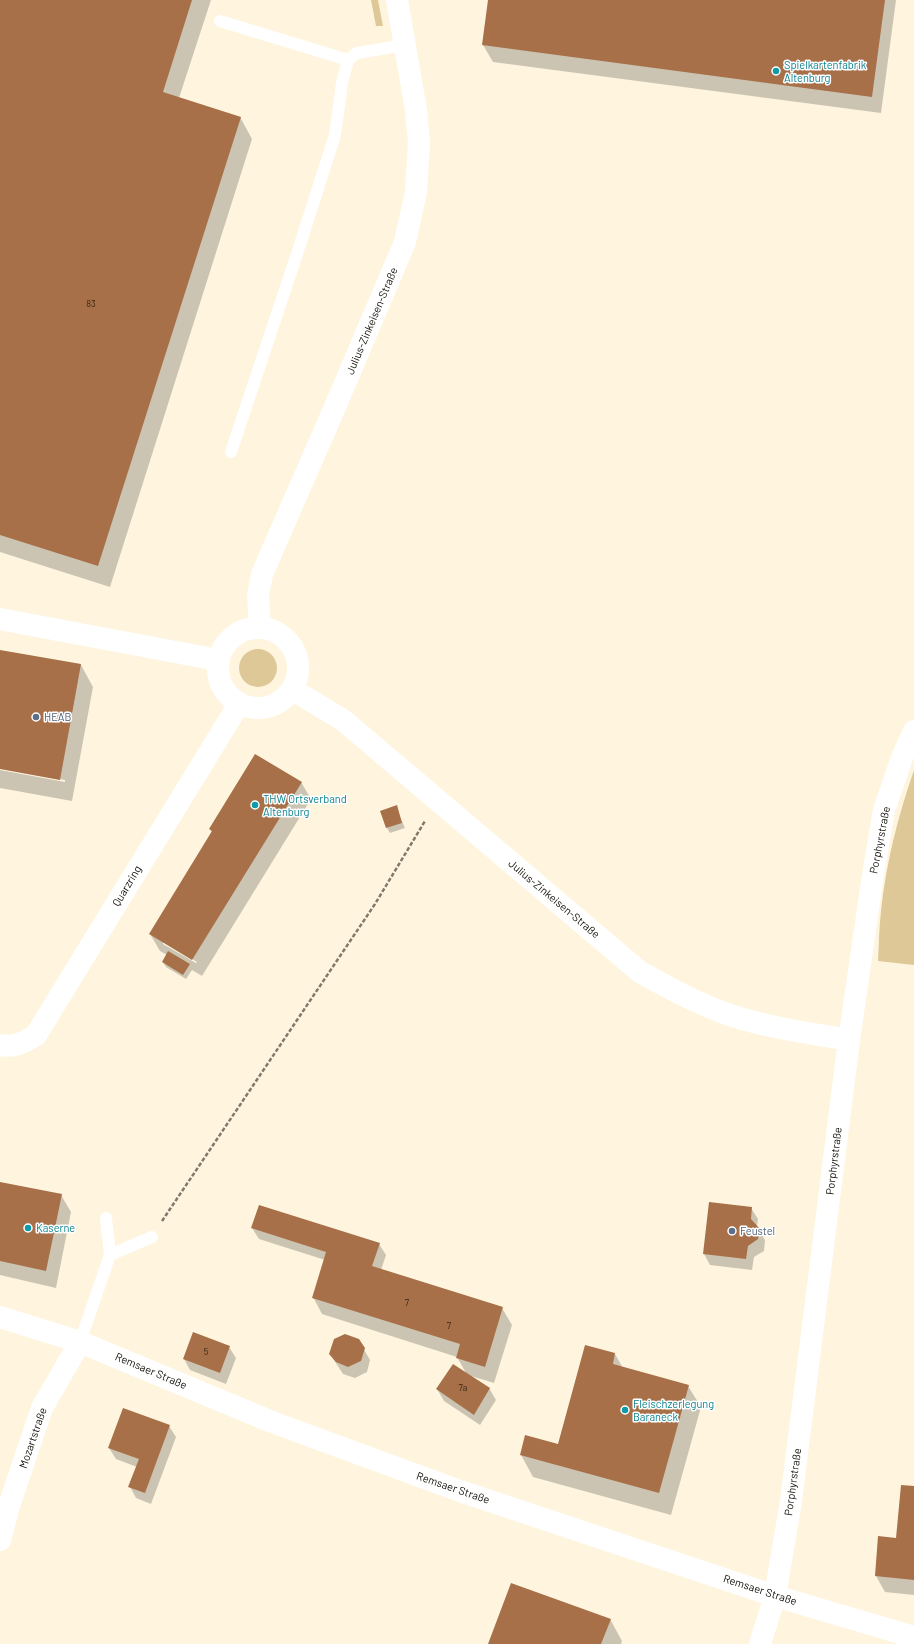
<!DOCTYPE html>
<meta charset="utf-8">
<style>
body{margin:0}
canvas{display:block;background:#fff5de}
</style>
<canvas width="914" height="1644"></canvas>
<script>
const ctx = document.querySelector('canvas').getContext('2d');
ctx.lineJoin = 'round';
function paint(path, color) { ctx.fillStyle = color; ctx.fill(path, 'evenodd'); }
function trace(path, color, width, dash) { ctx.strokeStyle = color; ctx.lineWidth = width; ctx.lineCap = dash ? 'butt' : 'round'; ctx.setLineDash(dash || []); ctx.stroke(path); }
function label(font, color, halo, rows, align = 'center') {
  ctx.font = font + ' Barlow,sans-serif'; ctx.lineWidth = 3; ctx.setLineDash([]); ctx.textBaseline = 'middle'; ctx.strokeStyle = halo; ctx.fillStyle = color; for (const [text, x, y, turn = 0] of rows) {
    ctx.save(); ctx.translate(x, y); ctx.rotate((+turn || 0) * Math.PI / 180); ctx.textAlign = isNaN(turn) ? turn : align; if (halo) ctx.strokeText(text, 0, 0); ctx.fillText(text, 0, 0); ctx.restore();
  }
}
paint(new Path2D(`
 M371 0H378L383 26H376Z
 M239 668a19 19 0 1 1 38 0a19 19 0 1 1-38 0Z
 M914 770V965L878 961C879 944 879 928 881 911 886 863 898 816 914 770Z`), '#dec898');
paint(new Path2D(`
 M0 0H211L179 98 240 117 252 139 110 587 0 552Z
 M489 0H896L881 113 493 62 483 45Z
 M0 651 81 665 93 687 72 801 0 788V770L65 782V780L0 768Z
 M301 782 311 799 202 976 192 970 186 979 166 967 163 962 167 955 160 951 150 934 212 833 210 829ZM163 941 197 962 196 963 163 944Z
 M396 807 405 828 390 833 387 828Z
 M0 1183 61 1195 71 1212 56 1288 0 1275Z
 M751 1208 758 1219 757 1227 765 1240 764 1251 754 1257 752 1270 710 1265 704 1254Z
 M252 1228 379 1244 386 1255 381 1270 502 1308 512 1325 494 1383 471 1376 489 1388 496 1400 480 1425 444 1401 437 1389 466 1373 457 1357 322 1314 313 1297 325 1260 259 1239Z
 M358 1339 370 1360 367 1372 355 1378 343 1374 330 1354Z
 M229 1347 236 1358 226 1384 190 1370 184 1359Z
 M615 1354 623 1368 688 1386 701 1407 671 1515 533 1477 521 1455 558 1446Z
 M169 1426 176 1437 151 1504 136 1498 130 1487 137 1467 116 1459 109 1448Z
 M914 1487V1595L885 1592 876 1576 897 1539Z
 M610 1619 622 1641 621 1644H490Z`), '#0003');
paint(new Path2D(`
 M0 0H192L163 92 241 117 98 566 0 535Z
 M488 0H885L872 97 482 45Z
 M0 650 81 664 60 780 0 769Z
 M255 754 302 782 192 960 149 934 212 831 209 829Z
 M397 805 402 823 386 828 380 811Z
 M168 951 190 964 183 975 162 962Z
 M0 1182 62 1194 46 1271 0 1261Z
 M709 1202 752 1207 751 1219 759 1228V1234L758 1239 748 1246 746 1259 703 1254Z
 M259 1205 380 1243 372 1266 503 1307 485 1367 456 1358 460 1344 312 1298 326 1252 251 1228Z
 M193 1332 230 1346 220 1373 183 1359Z
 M345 1334 359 1339 365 1348 361 1361 348 1367 336 1362 329 1354 334 1339Z
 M585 1345 615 1353 613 1364 689 1385 659 1493 520 1455 525 1435 558 1444Z
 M453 1364 490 1388 474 1415 436 1389Z
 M123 1408 170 1425 145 1493 128 1487 139 1459 108 1448Z
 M901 1485 914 1486V1580L875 1576 878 1536 896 1538Z
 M511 1583 611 1619 601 1644H488Z`), '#a77049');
trace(new Path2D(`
 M162 1221 375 904 425 821`), '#817a6c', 2.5, [4, 2]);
trace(new Path2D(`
 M220 21 348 60
 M231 452 297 254 335 135 342 83 348 60 357 53 405 45
 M110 1255 152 1237
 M80 1342 110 1255 106 1218`), '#fff', 12);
trace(new Path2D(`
 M0 619 218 660
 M218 668a40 40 0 1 1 80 0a40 40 0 1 1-80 0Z
 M260 628 258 596 262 574 335 407 405 242 416 192 419 142 416 110 397 0
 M293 690 343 720 640 972C669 988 698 1004 730 1015 769 1028 810 1033 849 1040
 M0 1045C14 1048 25 1042 36 1035L239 704
 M0 1540 9 1506 42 1408 80 1342
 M760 1644 775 1596 791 1501 849 1040 873 875 884 810 903 755 914 731`), '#fff', 22);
trace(new Path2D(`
 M0 1317 80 1342 272 1422 460 1491 775 1596 914 1637`), '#fff', 22);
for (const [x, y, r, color] of [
 [776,71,4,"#0f9aa8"],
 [36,717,4,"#5c6f8a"],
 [255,805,4,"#0f9aa8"],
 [28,1228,4,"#0f9aa8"],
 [732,1231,4,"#5c6f8a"],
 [625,1410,4,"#0f9aa8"]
]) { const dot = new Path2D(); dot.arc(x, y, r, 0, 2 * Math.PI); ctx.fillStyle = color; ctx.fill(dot); trace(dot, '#fff', 1.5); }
label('9px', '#372718', null, [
 ["83",91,304],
 ["7",407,1303],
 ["7",449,1326],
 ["5",206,1352],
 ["7a",463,1388]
]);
label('11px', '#0d838f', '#fff', [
 ["Spielkartenfabrik",784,65],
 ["Altenburg",784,78],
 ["THW Ortsverband",263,799],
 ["Altenburg",263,812],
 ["Kaserne",36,1228],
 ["Fleischzerlegung",633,1404],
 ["Baraneck",633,1417]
], 'left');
label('11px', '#120f08', '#fff', [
 ["Julius-Zinkeisen-Straße",372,321,-67],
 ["Porphyrstraße",880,840,-79],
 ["Quarzring",127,886,-59],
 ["Julius-Zinkeisen-Straße",554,899,40],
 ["Porphyrstraße",834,1161,-83],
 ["Remsaer Straße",151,1371,23],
 ["Mozartstraße",33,1438,-71],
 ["Porphyrstraße",793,1482,-82],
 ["Remsaer Straße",453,1488,19],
 ["Remsaer Straße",760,1590,18]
]);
label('11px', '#4e5e75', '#fff', [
 ["HEAB",44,717],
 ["Feustel",740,1231]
], 'left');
</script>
